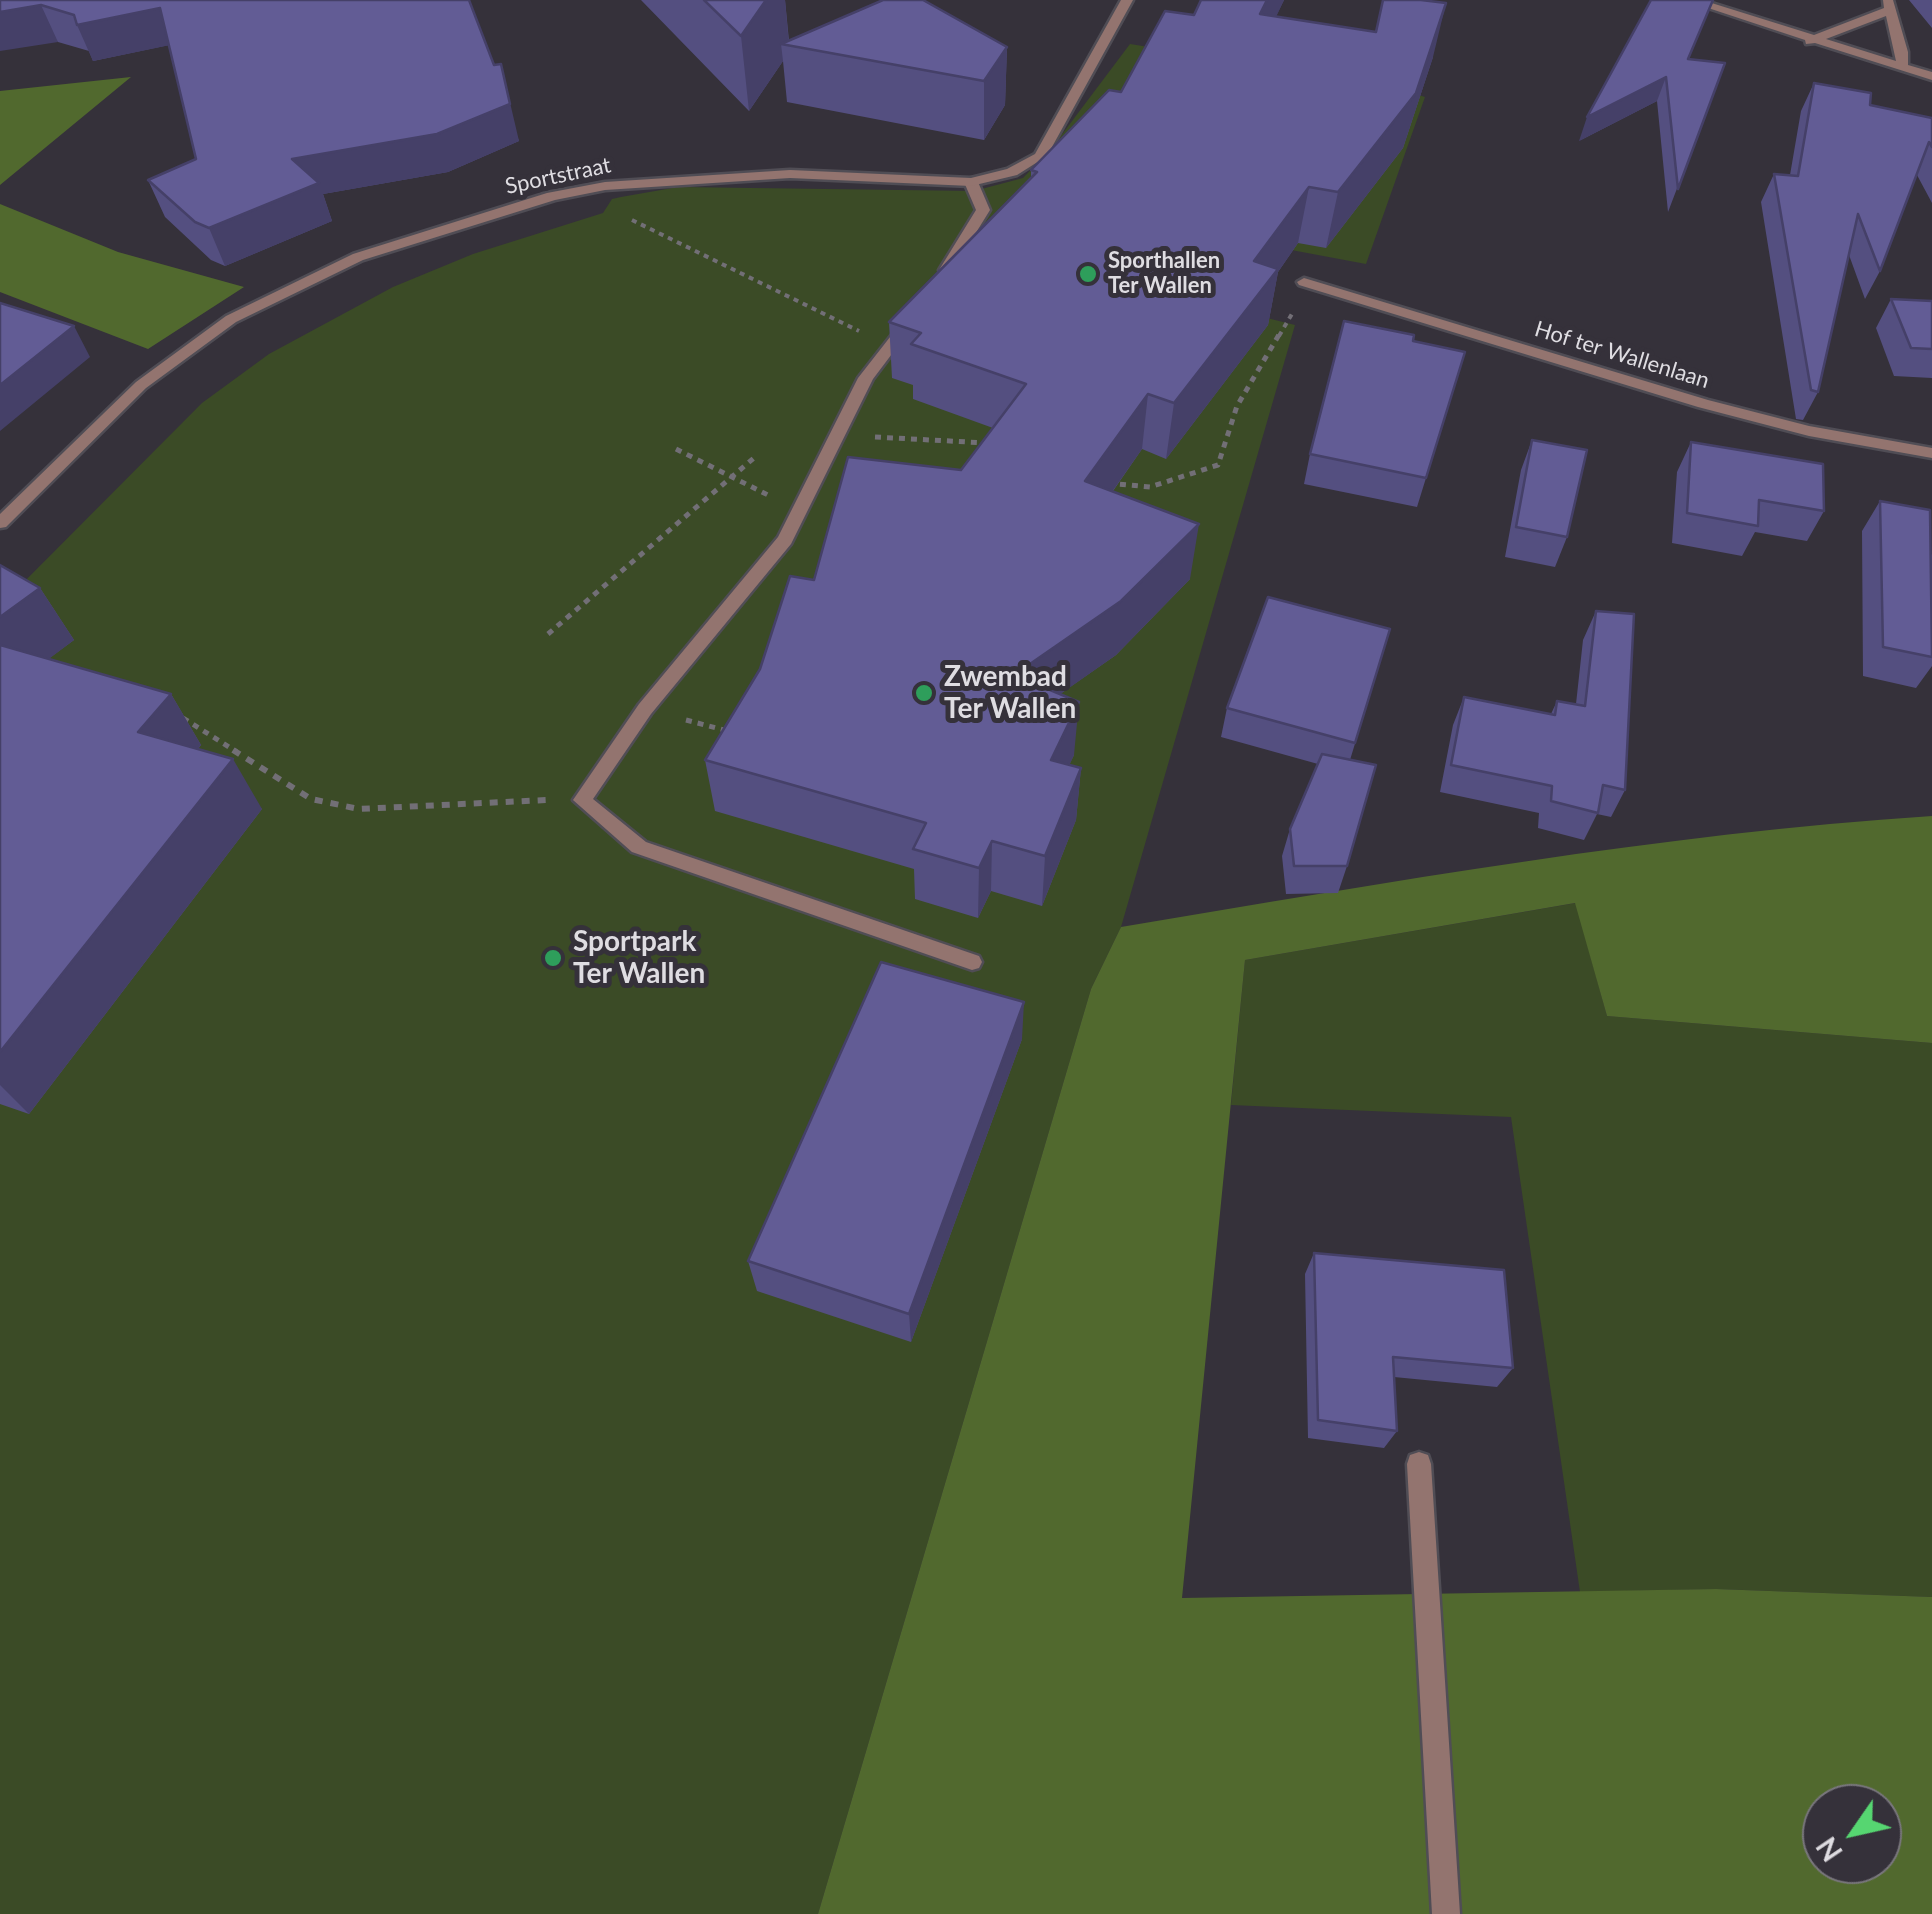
<!DOCTYPE html>
<style>
body{margin:0}
#map{position:relative;width:1932px;height:1914px;overflow:hidden;background:#35313a;font-family:Lato,sans-serif}
canvas{display:block}
.north{position:absolute;left:1802px;top:1784px;width:100px;height:100px;box-sizing:border-box;background:#35313a;border:2px solid #79767d;border-radius:50%;rotate:236deg;font-size:28px;font-weight:700;line-height:40px;text-align:center;color:#dfdde2}
.north::after{content:'';display:block;margin:auto;width:35px;height:45px;background:#56d671;clip-path:polygon(50% 0,100% 100%,50% 72%,0 100%)}
</style>
<div id="map">
<canvas width="1932" height="1914"></canvas>
<div class="north">N</div>
</div>
<script>
const ctx = document.querySelector('canvas').getContext('2d');
ctx.lineJoin = 'round';
function paint(path, color) { ctx.fillStyle = color; ctx.fill(path, 'evenodd'); }
function trace(path, color, width, dash) { ctx.strokeStyle = color; ctx.lineWidth = width; ctx.lineCap = dash ? 'butt' : 'round'; ctx.setLineDash(dash || []); ctx.stroke(path); }
function label(font, color, halo, rows, align = 'center') {
  ctx.font = font + ' Lato,sans-serif'; ctx.lineWidth = 10; ctx.setLineDash([]); ctx.textBaseline = 'middle'; ctx.strokeStyle = halo; ctx.fillStyle = color; for (const [text, x, y, turn = 0] of rows) {
    ctx.save(); ctx.translate(x, y); ctx.rotate((+turn || 0) * Math.PI / 180); ctx.textAlign = isNaN(turn) ? turn : align; if (halo) ctx.strokeText(text, 0, 0); ctx.fillText(text, 0, 0); ctx.restore();
  }
}
paint(new Path2D(`
 M1130 44 1387 85 1425 97 1366 264 1286 249 1263 317 1295 325 1121 927 1091 989 818 1914H0V606L202 403 269 354 393 287 473 254 603 213 612 199 621 197 678 187 974 191 1023 178 1051 149Z
 M1576 903 1607 1016 1932 1043V1597L1716 1589 1580 1592 1511 1117 1231 1105 1245 960Z`), '#3b4b26');
paint(new Path2D(`
 M131 77 0 185V91Z
 M0 204 118 252 244 287 148 349 0 292Z
 M1932 816V1043L1607 1016 1575 903 1245 960 1182 1598 1716 1589 1932 1597V1914H818L1091 989 1121 927C1391 882 1659 834 1932 816ZM1822 1804H1882V1864H1822Z`), '#51692e');
const service = new Path2D(`
 M971 178 978 182 990 210 951 273H941L939 270 976 210 964 182Z
 M906 322 913 326 873 379 791 544 651 714 593 799 646 842 979 956 982 962 979 968 972 970 632 852 573 800 639 704 778 537 858 378 901 323Z
 M1419 1452 1428 1455 1431 1464 1460 1914H1432L1407 1464 1410 1455Z`);
const minor = new Path2D(`
 M1121 0H1133L1047 156 1017 175 971 186 790 178 605 190 555 200 363 260 236 322 146 388 6 527 0 528V514L136 382 226 316 353 254 547 193 605 182 790 170 971 178 1007 169 1035 154Z
 M1684 0H1702L1814 35 1884 8 1883 0H1893L1908 52V65L1932 72V80L1815 43 1806 44 1805 40ZM1886 16 1896 61 1826 39Z
 M1304 278 1708 400 1809 426 1932 448V458L1809 436 1698 407 1299 285 1297 282Z`);
trace(service, '#504d55', 5);
trace(minor, '#504d55', 5);
trace(new Path2D(`
 M632 220 859 331
 M1279 336 1293 312`), '#726f76', 4, [5, 5]);
trace(new Path2D(`
 M875 437 987 443
 M676 449 768 495
 M1108 483 1150 487 1218 465 1237 406 1280 333
 M548 634 755 457
 M183 718 237 752
 M686 720 728 731`), '#726f76', 5, [6, 6]);
trace(new Path2D(`
 M233 750 311 799 359 809 546 800`), '#726f76', 6, [8, 8]);
paint(service, '#93746f');
paint(minor, '#93746f');
paint(new Path2D(`
 M0 0H469L519 141 448 172 323 194 332 221 225 266 211 260 165 217 148 180 196 159 169 45 93 61 89 51 58 42Z
 M641 0H785L789 41 1007 47 1005 105 984 140 787 102 783 61 749 111Z
 M1201 0H1284L1276 16 1433 57 1403 148 1326 248 1298 243 1278 272 1268 325 1166 459 1142 449 1113 491 1190 579 1116 655 1060 694 1074 755 1069 765 1081 768 1076 820 1042 906 991 891 978 918 915 899 914 869 715 811 705 760 814 580 961 470 993 428 913 399V385L892 378 889 322 1031 177V170L1121 92 1194 15Z
 M1909 0H1932V28Z
 M1689 59 1725 63 1668 212 1657 101 1579 141Z
 M1814 83 1870 105 1932 118V203L1917 175 1880 271 1865 299 1849 255 1818 392 1803 420 1796 419 1761 202 1774 174 1790 175 1801 111Z
 M1891 299 1932 301V378L1894 376 1876 328Z
 M1413 341 1465 352 1417 507 1304 484 1310 454Z
 M1532 440 1567 537 1555 567 1505 557 1521 470Z
 M1691 442 1824 511 1807 541 1755 532 1742 556 1672 543 1677 472Z
 M1880 501 1932 555V666L1916 688 1863 676 1862 531Z
 M0 565 40 588 74 640 48 659 171 694 201 745 198 749 262 809 29 1114 0 1104Z
 M1596 611 1625 790 1611 817 1597 814 1584 840 1538 828 1539 813 1440 792 1453 725 1464 697 1551 714 1557 701 1576 704 1583 640Z
 M1390 629 1350 760 1347 866 1338 893 1286 894 1282 856 1290 829 1318 764 1221 737 1227 708Z
 M1022 1039 911 1342 757 1291 748 1261Z
 M1314 1253 1513 1368 1497 1387 1394 1377 1397 1431 1384 1448 1308 1438 1305 1274Z`), '#544f80');
paint(new Path2D(`
 M766 0H785L789 45 781 44 783 61 749 111 741 36Z
 M1267 0H1284L1252 68 1260 14Z
 M1446 3 1433 57 1403 148 1326 248 1338 192Z
 M41 5 58 42 0 51V12Z
 M160 8 175 44 93 61 77 25Z
 M1007 47 1005 105 984 140V81Z
 M501 64 519 141 448 172 323 194 332 221 225 266 209 228 292 159Z
 M1666 77 1657 101 1579 141 1587 117Z
 M1309 187 1298 243 1278 272 1268 325 1166 459 1174 403 1254 261Z
 M74 326 90 357 0 431V385Z
 M1148 394 1142 449 1081 536 1085 481Z
 M1199 524 1190 579 1116 655 1012 728 1014 675Z
 M40 588 74 640 9 689 0 677V617Z
 M171 694 201 745 170 783 138 732Z
 M1079 702 1074 755 1048 812 1051 760Z
 M233 759 262 809 29 1114 0 1085V1052Z
 M1081 768 1076 820 1042 906 1045 856Z
 M992 841 991 891 978 918 979 868Z
 M1024 1002 1022 1039 911 1342 909 1314Z`), '#454068');
const building = new Path2D(`
 M0 0H469L494 65 501 64 510 104 437 134 292 159 319 183 209 228 195 222 148 180 196 159 160 8 77 25 74 15 41 5 0 12Z
 M704 0H766L741 36Z
 M883 0H923L1007 47 984 81 781 44Z
 M1201 0H1267L1260 14 1376 32 1383 0H1421L1446 3 1416 93 1338 192 1309 187 1254 261 1278 269 1174 403 1148 394 1085 481 1199 524 1121 601 1014 675 1079 702 1051 760 1081 768 1045 856 992 841 979 868 913 849 926 823 705 760 760 669 790 576 814 580 848 457 961 470 1026 384 911 344 921 333 889 322 1037 172 1031 170 1109 90 1121 92 1165 11 1194 15Z
 M1651 0H1713L1688 59 1725 63 1678 189 1666 77 1587 117Z
 M1814 83 1871 93 1870 105 1932 118V147L1929 142 1880 271 1858 214 1818 392 1811 390 1774 174 1798 176Z
 M1891 299 1932 301V349L1911 348Z
 M0 303 74 326 0 385Z
 M1344 321 1414 335 1413 341 1465 352 1426 478 1310 454Z
 M1532 440 1587 450 1567 537 1516 527Z
 M1691 442 1823 464 1824 511 1759 500 1758 526 1687 513Z
 M1880 501 1930 510 1932 657 1883 647Z
 M0 565 40 588 0 617Z
 M1268 597 1390 629 1355 743 1227 708Z
 M1596 611 1634 614 1625 790 1603 785 1598 813 1551 801 1552 786 1451 765 1464 697 1555 715 1557 701 1585 706Z
 M0 645 171 694 138 732 233 759 0 1052Z
 M1322 754 1376 765 1347 866H1294L1290 829Z
 M881 962 1024 1002 909 1314 748 1261Z
 M1314 1253 1504 1270 1513 1368 1393 1357 1397 1431 1318 1420Z`);
paint(building, '#625c95');
trace(building, '#454068', 2.5);
for (const [x, y, r, color] of [
 [1088,274,10,"#2e9e5b"],
 [924,693,10,"#2e9e5b"],
 [553,958,10,"#2e9e5b"]
]) { const dot = new Path2D(); dot.arc(x, y, r, 0, 2 * Math.PI); ctx.fillStyle = color; ctx.fill(dot); trace(dot, '#35313a', 4); }
label('22px', '#dfdde2', '#35313a', [
 ["Sportstraat",558,176,-12],
 ["Hof ter Wallenlaan",1622,355,17]
]);
label('bold 22px', '#dfdde2', '#35313a', [
 ["Sporthallen",1108,261],
 ["Ter Wallen",1108,286]
], 'left');
label('bold 28px', '#dfdde2', '#35313a', [
 ["Zwembad",944,677],
 ["Ter Wallen",944,709],
 ["Sportpark",573,942],
 ["Ter Wallen",573,974]
], 'left');
</script>
